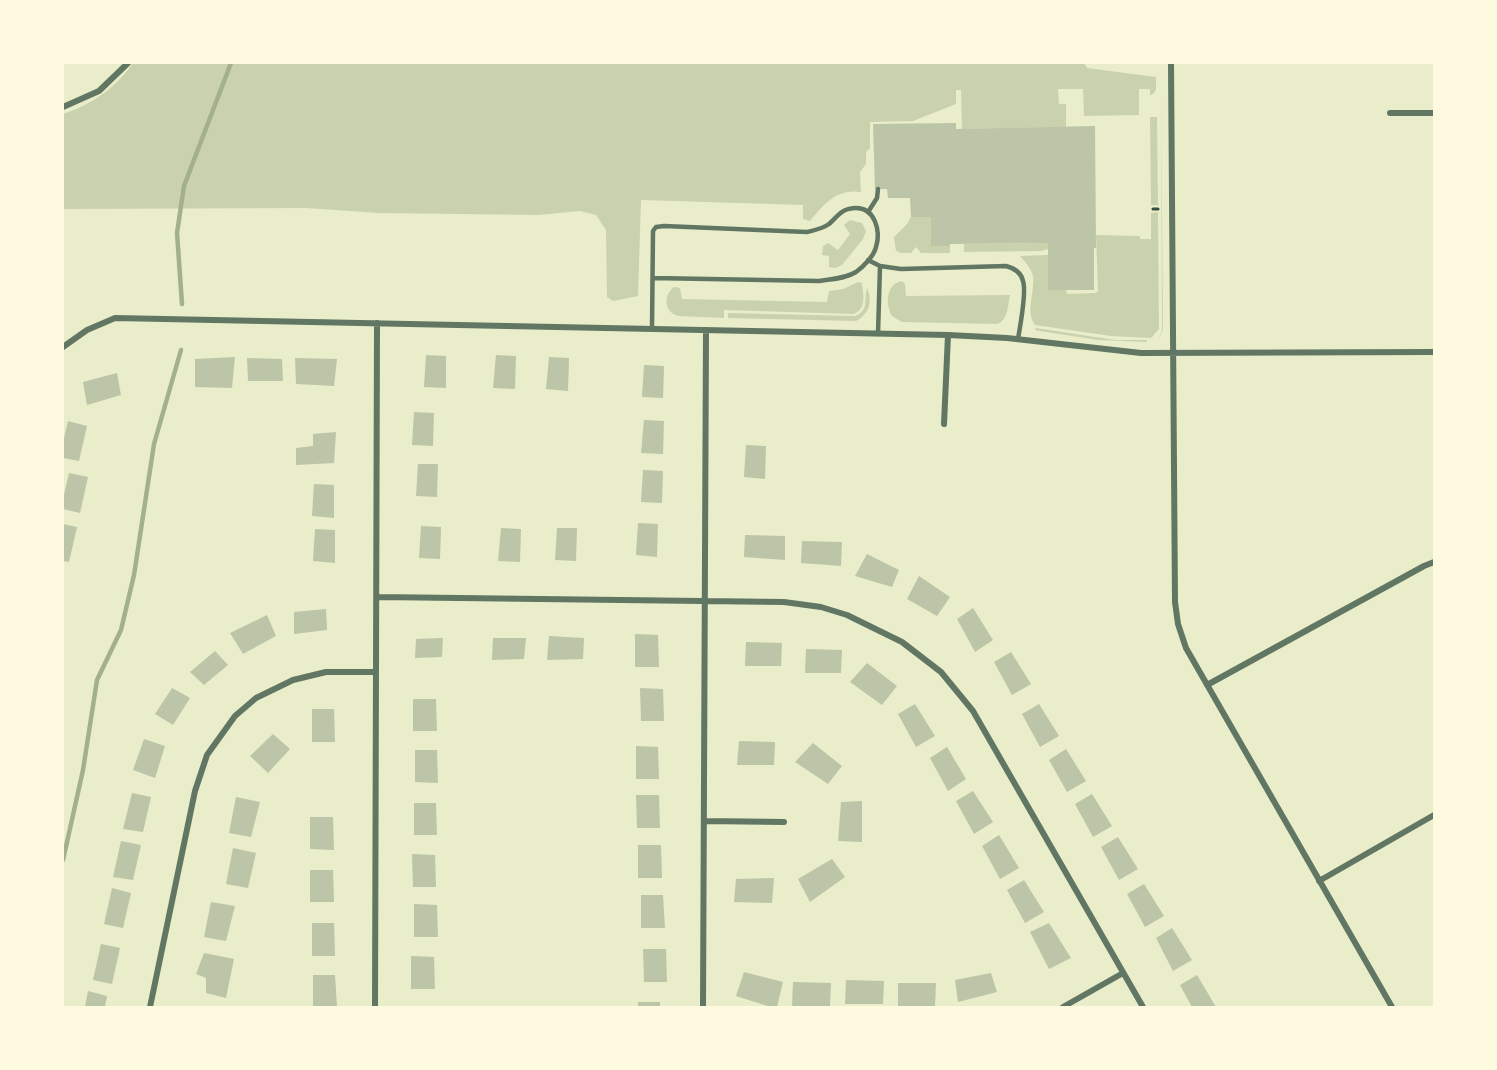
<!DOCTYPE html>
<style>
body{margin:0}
#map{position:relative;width:1497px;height:1070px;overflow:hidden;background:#e9edc9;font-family:Rubik,sans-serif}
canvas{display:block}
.frame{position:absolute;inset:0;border:64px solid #fefae0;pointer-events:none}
</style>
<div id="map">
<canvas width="1497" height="1070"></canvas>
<div class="frame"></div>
</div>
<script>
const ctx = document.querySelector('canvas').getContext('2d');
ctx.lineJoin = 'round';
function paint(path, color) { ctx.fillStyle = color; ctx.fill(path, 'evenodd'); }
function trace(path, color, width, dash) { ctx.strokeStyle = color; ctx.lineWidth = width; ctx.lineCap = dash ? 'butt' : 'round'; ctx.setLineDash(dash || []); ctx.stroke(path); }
paint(new Path2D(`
 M133 63H1084L1087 68 1156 77V90L1153 94 1150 95V89H1139V115L1084 116 1083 89H1058L1059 104H1066V127L962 129 961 90H956V104L913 121 870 122V148L866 152V164L860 172 861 192C837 188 824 204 810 221L803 219V205L641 200 638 296 613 301 607 297 606 230 596 215 580 211 539 215 379 213 306 208 63 209V114C91 105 116 88 133 63Z
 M1161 94 1163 330 1158 340 1162 330Z
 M1150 117H1157L1158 205H1151Z
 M1158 212 1159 329 1151 338 1111 336 1035 325C1025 312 1035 292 1033 276 1031 268 1025 262 1020 256L1048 255 1049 290H1066L1067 294 1096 293 1098 291 1096 235 1140 236V239H1151V213Z
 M911 217H931V246H950V253H921L916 247 911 253H901L896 251 894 237 907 224Z
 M850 220 862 223 866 231 863 239 842 265 835 268 829 267V256L822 255 823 246 828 243 838 250 850 234 844 225Z
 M1048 243V249L1041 251 964 252V244Z
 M902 281 905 284 906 296 1010 295C1008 305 1008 321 997 324L902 322 892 316C885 304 886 284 902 281Z
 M858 282 862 283C863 295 867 308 854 314L724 310V318L678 316C664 312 663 295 674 287L680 288 682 299 827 302 829 291 843 289Z
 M867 288C873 302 869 314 856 321L728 318V313L855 316C869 311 864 300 867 288Z
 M1036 328 1115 340H1147V342L1098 340 1040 331 1035 330Z`), '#cad2ad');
trace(new Path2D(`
 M182 304 177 233 184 186 231 63
 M63 860 83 770 97 680 121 630 134 575 154 444 181 350`), '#a3b18a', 4.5);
paint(new Path2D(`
 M956 123V129L1095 126 1096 248H1094V290H1048V243L950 244V246H931V217H911L910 198H888L887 189H875L873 124Z
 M426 355 446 356V388L424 387Z
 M496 355 516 356 515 389 493 388Z
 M235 357 232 388 195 387V359Z
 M549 357 569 358 568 391 546 389Z
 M247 358 282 359 283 381H248Z
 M295 358 337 359 334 386 296 384Z
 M644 365 664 366 663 398 642 397Z
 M117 373 121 395 87 405 83 382Z
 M414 412 434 413 433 446 412 445Z
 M644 420 664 421 663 454 641 453Z
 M68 421 87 426 79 461 63 458V442Z
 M336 432 334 463 296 465V448L313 446V434Z
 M746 445 766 446 765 479 744 477Z
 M418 464H438L437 497 416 496Z
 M643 470 663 471 662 503 641 502Z
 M69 473 88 477 80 513 63 509V499Z
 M314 484 334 485V518L312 516Z
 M638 523 658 524 657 557 636 555Z
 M63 524 77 527 69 562 63 561Z
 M421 526 441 527 440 559 419 558Z
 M501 528 521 529 520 562 498 561Z
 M557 528H577L576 561 555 560Z
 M315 529 335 530V563L313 561Z
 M745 535 785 536V560L744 557Z
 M802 541 842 542 841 566 801 563Z
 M867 554 899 570 892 587 855 576Z
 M919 576 950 597 937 616 907 599Z
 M973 608 993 640 975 652 957 619Z
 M326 609 327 630 294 634V612Z
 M267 615 276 636 243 654 230 633Z
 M635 634 658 635 659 667H635Z
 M549 636 584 638 583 659 547 660Z
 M443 638 442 657 415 658 416 639Z
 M493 638H526L524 659 492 660Z
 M746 642 782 643 781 666H745Z
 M806 649 842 650 841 673H805Z
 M215 651 228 665 204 685 190 672Z
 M1011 652 1031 684 1012 695 994 662Z
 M867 663 897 686 882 705 850 682Z
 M172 688 190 698 173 725 155 714Z
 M640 688 663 689 664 721H641Z
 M413 699H436L437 731H413Z
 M915 704 935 736 916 747 898 714Z
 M1039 704 1059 736 1040 747 1022 714Z
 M312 709H334L335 742H312Z
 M273 734 290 749 268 773 250 756Z
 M144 739 165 746 155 778 133 770Z
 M739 741 775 742 774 765H737Z
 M813 743 842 766 828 784 795 762Z
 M636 746 658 747 659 779H636Z
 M947 747 966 779 948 791 930 758Z
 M1066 749 1086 781 1067 792 1049 760Z
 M415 750H437L438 783 415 782Z
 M973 791 993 822 974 834 956 801Z
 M132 793 151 797 143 832 123 829Z
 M1092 794 1112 826 1093 837 1075 804Z
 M636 795H659L660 828H637Z
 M236 797 260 802 251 837 229 833Z
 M862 801V842L838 841 841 802Z
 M414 803H436L437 835H414Z
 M310 817H333L334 850 310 849Z
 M999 835 1019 868 1000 879 982 846Z
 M1118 837 1138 869 1119 880 1101 847Z
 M121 841 141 845 133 880 113 877Z
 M638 845H661L662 878H638Z
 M233 848 256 853 248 888 226 884Z
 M412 854 435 855 436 887H413Z
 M832 859 845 877 810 902 798 879Z
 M310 870H333L334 902H310Z
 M774 878 772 903 734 902 736 879Z
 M1024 880 1044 912 1025 923 1007 890Z
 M1144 884 1164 916 1145 927 1127 894Z
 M112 888 131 893 123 928 104 924Z
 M641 895H663L665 928H641Z
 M211 902 235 906 226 941 204 937Z
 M414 904 437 905 438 937H414Z
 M312 923H334L335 956H312Z
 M1049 923 1071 958 1049 969 1030 932Z
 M1172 928 1192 960 1173 971 1156 938Z
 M101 944 120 948 112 984 93 980Z
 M643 949H666L667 982H644Z
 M204 953 234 959 226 998 206 993V978L196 974Z
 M411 956 434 957 435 989H411Z
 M744 972 783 982 777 1007H771L736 996Z
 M991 973 997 992 958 1002 955 980Z
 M313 975H335L337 1007H313Z
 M1197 975 1216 1007H1192L1180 985Z
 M846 980 884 981 883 1004H845Z
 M793 982 831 983 830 1006 792 1007Z
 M898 983H936L935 1006 898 1007Z
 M88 991 107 996 105 1007H85Z
 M638 1002H660V1007H638Z`), '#bcc5a7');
trace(new Path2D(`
 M1153 209H1158`), '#344e41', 3);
trace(new Path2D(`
 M868 212 877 198 878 189
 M868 260 880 266 901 269 1006 266C1014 268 1021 272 1023 281 1027 292 1020 326 1018 339
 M652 328 653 231 656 227 664 226 807 232C815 230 822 229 829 224 838 216 842 208 856 208 875 208 881 231 876 247 874 256 863 267 856 272 845 279 831 279 819 281L653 278
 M878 334 880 266`), '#617663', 4.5);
trace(new Path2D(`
 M1171 63 1175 602 1178 624 1186 648 1392 1007
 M63 107 99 91 128 63
 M1390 113H1434
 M63 347 87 330 115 318 948 335 1007 338 1141 353 1434 352
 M944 424 948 335
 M377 597 784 602 821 607 847 615 902 642 941 672 973 711 1143 1007
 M1207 685 1424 566 1434 562
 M705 821 784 822
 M1319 881 1434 815
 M150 1007 195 791 207 755 235 716 256 698 293 680 326 672H375
 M375 1007 377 323
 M703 1007 706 330
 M1063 1007 1123 973`), '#617663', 6);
</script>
